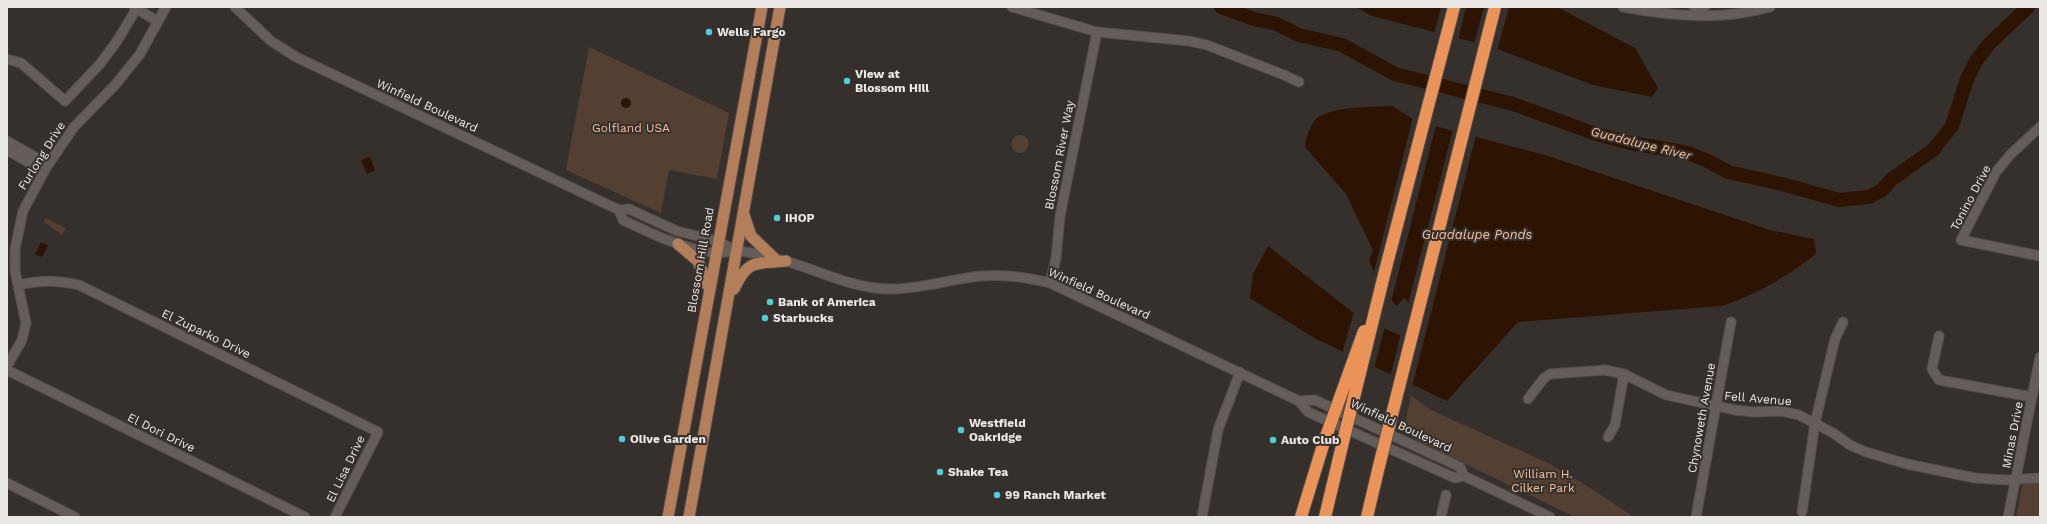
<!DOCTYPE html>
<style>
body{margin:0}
#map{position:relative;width:2047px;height:524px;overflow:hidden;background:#36302d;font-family:"Work Sans",sans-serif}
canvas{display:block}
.frame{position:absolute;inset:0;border:8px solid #ebe7e5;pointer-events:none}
</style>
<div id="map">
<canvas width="2047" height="524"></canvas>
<div class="frame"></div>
</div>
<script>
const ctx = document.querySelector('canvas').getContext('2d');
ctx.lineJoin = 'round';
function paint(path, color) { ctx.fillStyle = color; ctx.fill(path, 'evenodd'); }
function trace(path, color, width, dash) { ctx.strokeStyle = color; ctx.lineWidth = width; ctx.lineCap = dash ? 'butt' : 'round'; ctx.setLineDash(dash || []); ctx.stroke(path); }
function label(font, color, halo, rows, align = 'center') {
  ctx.font = font + ' "Work Sans",sans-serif'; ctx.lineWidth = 4; ctx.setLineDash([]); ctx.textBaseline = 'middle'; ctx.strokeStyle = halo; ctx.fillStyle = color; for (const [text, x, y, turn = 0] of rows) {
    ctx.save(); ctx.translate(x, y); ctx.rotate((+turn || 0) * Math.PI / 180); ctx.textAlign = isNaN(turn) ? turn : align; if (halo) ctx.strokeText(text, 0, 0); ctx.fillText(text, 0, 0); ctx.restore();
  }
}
paint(new Path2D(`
 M589 47 729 113 717 179 669 170 661 213 566 170Z
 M1011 144a9 9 0 1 1 18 0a9 9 0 1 1-18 0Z
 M45 218 66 228 62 235 44 222Z
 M1411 396 1431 410 1550 464 1587 486 1634 517H1575L1416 440 1404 428Z
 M2023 481 2040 484V517H2016Z`), '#543f33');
paint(new Path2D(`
 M1356 7H1557L1635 48 1658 88 1652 97 1593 85 1489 46 1372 16Z
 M621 103a5 5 0 1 1 10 0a5 5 0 1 1-10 0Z
 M1392 106 1416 121 1548 156 1770 230 1814 239 1816 254C1788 276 1756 295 1722 306L1518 322 1447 401 1316 339 1250 298 1253 274 1268 246 1360 318 1411 340 1425 336C1425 321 1415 308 1404 298L1397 306 1379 287 1369 260 1373 250 1346 194 1305 147C1306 136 1311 120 1322 115 1343 106 1369 107 1392 106Z
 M370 157 375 170 367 174 361 160Z
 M41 242 48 245 42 257 35 254Z`), '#2d1302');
paint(new Path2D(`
 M1441 7H1466L1458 40 1434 34Z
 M1484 7H1509L1497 51 1474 44Z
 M1413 117 1436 125 1391 302 1378 288 1373 276Z
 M1453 129 1476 135 1412 387 1390 377 1401 333 1411 338 1423 335V327L1408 304Z
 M1354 311 1361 316 1385 326 1374 369 1342 354Z`), '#36302d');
trace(new Path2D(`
 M1221 7 1254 19 1277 24 1299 35 1342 45 1395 74 1513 104 1596 134 1631 143 1688 153 1706 160 1728 172 1782 184 1839 200 1869 197 1882 190 1892 179 1933 150 1952 126 1967 79 1976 61 1989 44 2028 7`), '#2d1302', 14);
const minor = new Path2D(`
 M134 7 157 21
 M235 7 271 41 296 57 619 210 629 209 677 231 718 241 736 251
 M1012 7 1097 32 1189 41 1207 45 1284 75 1299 82
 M1623 7C1672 16 1721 21 1770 7
 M1694 7H1705
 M7 59 21 63 65 101 100 64 117 41 137 8
 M2040 127 2010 155 1996 172 1961 240 2040 256
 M7 141 37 158 46 168
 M7 150 33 165 46 168
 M619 210 623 220C652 234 681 248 714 253 721 254 728 251 735 251 747 251 762 255 774 258 814 267 849 289 891 289 921 289 951 279 981 276 1005 274 1027 277 1050 283L1299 401 1308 412 1455 478 1464 476
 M1050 283 1056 258 1060 216 1097 32
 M18 285C41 280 56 280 79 285L378 432 335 517
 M1939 336 1932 369 1939 380 2032 397
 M7 366 22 340 26 323 15 271V249L23 211 46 168 74 127 116 84 140 54 166 7
 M7 370 305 517
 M1528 399 1544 378 1550 374 1605 370 1624 374 1666 395 1735 410 1753 412 1781 411 1799 415 1833 433 1850 445 1866 452 1907 464 1975 478 2006 480 2040 478
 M1299 401 1315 400 1460 467 1464 476 1550 517
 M1608 437 1615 425 1624 374
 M7 483 75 517
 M1802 512 1815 423 1835 339 1843 322
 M1202 517 1218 430 1240 372
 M1441 517 1446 495
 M1696 517 1731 322
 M2008 517 2040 357`);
const major = new Path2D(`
 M744 215 751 236 774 258
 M678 244 698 261 708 286
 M734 289C748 259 755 264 786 261
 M668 517 762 7
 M689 517 780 7`);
const highway = new Path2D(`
 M1384 275 1454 7
 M1301 517 1324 442
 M1325 517 1341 450
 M1367 517 1379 466`);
trace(minor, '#534e4b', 11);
trace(major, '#534e4b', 13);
trace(highway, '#534e4b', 14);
trace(minor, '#645d59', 9);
trace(major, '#b57e5a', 11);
trace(highway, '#eb945a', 12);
const highwayBridge = new Path2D(`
 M1324 442 1364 331
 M1341 450 1384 275
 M1379 466 1495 7`);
trace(highwayBridge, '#534e4b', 14, []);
trace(highwayBridge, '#eb945a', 12);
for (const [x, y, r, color] of [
 [709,32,4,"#52ccd6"],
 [847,81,4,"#52ccd6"],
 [777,218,4,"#52ccd6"],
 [770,302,4,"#52ccd6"],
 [765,318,4,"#52ccd6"],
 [961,430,4,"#52ccd6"],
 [622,439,4,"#52ccd6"],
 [1273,440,4,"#52ccd6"],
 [940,472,4,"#52ccd6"],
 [997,495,4,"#52ccd6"]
]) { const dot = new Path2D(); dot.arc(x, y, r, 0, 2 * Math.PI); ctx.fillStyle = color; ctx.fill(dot); trace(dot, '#36302d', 1.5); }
label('bold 12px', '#ebe7e5', '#36302d', [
 ["Wells Fargo",717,32],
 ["View at",855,74],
 ["Blossom Hill",855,88],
 ["IHOP",785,218],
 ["Bank of America",778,302],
 ["Starbucks",773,318],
 ["Westfield",969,423],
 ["Oakridge",969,437],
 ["Olive Garden",630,439],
 ["Auto Club",1281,440],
 ["Shake Tea",948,472],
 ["99 Ranch Market",1005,495]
], 'left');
label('12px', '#ebe7e5', '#36302d', [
 ["Winfield Boulevard",427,106,25],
 ["Blossom River Way",1060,155,-79],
 ["Furlong Drive",42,156,-58],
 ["Tonino Drive",1971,198,-62],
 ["Blossom Hill Road",701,260,-80],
 ["Winfield Boulevard",1099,294,24],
 ["El Zuparko Drive",206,334,26],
 ["Fell Avenue",1758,399,5],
 ["Chynoweth Avenue",1702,418,-80],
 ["Winfield Boulevard",1401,426,25],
 ["El Dori Drive",161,433,26],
 ["Minas Drive",2013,435,-79],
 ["El Lisa Drive",346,469,-64]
]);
label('12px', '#f7be9b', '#36302d', [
 ["Golfland USA",631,128],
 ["William H.",1543,474],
 ["Cilker Park",1543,488]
]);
label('italic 13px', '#f7be9b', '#36302d', [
 ["Guadalupe River",1641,144,14],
 ["Guadalupe Ponds",1477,235]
]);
</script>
